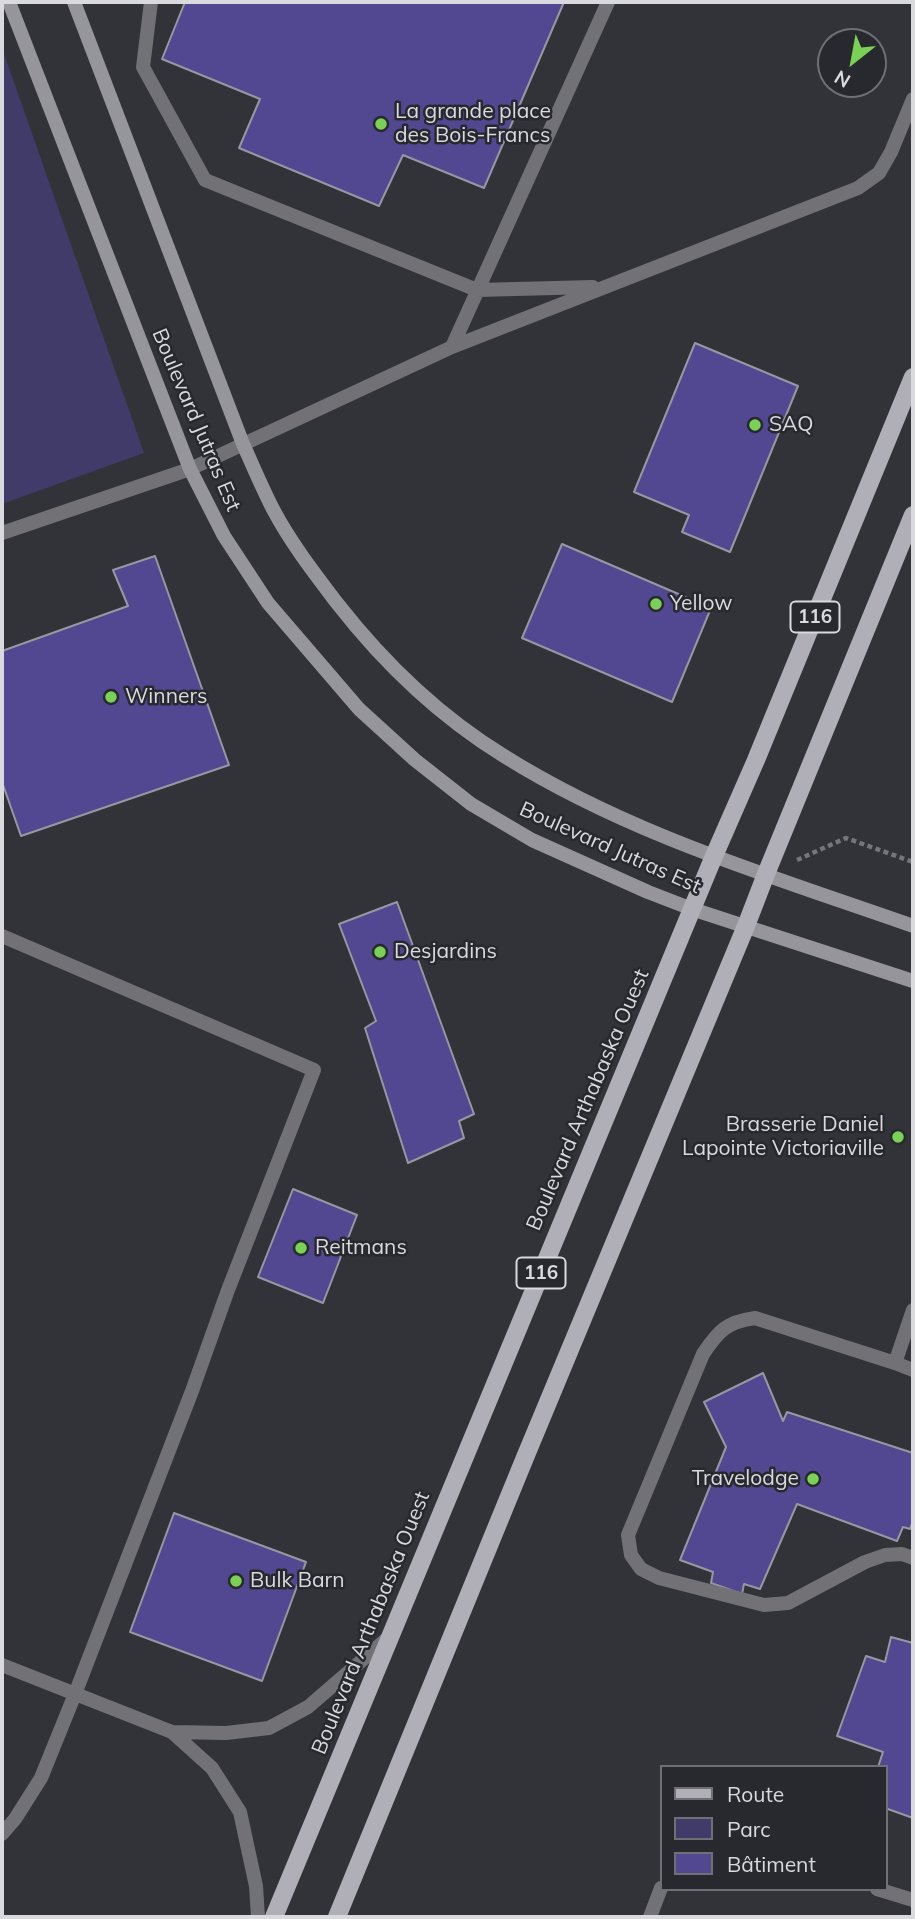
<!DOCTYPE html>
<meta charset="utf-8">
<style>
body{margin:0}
#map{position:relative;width:915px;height:1919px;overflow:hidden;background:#323239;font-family:Mulish,sans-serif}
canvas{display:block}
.frame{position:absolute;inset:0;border:4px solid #d9d9de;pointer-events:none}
.legend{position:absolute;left:660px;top:1765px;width:228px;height:126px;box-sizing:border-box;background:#28282f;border:2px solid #6f6f75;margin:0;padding:9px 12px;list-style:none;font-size:21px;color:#d9d9de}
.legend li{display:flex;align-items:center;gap:14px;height:35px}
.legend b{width:35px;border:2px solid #6f6f75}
.north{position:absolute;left:817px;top:28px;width:70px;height:70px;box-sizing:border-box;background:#28282f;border:2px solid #6f6f75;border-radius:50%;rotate:211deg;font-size:19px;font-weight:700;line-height:28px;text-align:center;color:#d9d9de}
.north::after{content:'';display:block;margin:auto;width:24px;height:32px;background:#7bd156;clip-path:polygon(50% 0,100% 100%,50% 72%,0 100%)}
</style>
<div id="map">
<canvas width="915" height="1919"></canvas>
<div class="frame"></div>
<ul class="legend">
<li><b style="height:9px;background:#b0afb8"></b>Route</li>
<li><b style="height:19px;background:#403b69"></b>Parc</li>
<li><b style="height:19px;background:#524791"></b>Bâtiment</li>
</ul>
<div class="north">N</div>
</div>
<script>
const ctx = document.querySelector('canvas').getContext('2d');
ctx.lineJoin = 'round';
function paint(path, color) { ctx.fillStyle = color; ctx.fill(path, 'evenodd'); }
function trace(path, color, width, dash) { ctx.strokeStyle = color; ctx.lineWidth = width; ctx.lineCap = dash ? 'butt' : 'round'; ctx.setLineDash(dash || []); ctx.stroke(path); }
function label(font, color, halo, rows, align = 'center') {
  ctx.font = font + ' Mulish,sans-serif'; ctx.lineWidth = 5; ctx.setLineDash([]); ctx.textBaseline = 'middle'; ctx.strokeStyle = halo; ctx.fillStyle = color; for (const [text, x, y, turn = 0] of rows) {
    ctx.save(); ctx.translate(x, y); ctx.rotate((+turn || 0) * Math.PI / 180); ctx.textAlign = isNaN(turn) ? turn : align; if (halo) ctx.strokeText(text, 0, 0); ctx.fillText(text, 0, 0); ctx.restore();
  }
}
paint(new Path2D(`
 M2 48 144 453 2 504Z`), '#403b69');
const building = new Path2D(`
 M185 2H564L484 188 403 155 379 206 239 148 260 99 162 59Z
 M695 343 798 386 730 552 682 532 689 515 634 492Z
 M562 544 711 608 672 702 522 638Z
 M155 556 229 765 21 836 2 782V651L128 606 113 570Z
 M397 902 474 1114 459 1121 464 1138 408 1163 365 1028 376 1021 339 924Z
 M293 1189 357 1215 323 1303 258 1277Z
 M763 1373 783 1421 787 1412 913 1453V1521L910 1529 903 1527 897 1541 797 1504 760 1589 744 1584 742 1594 711 1583 713 1572 680 1560 726 1447 704 1402Z
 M174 1513 306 1562 262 1681 130 1632Z
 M891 1637 913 1643V1818L885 1808V1767H878L883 1752 837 1736 866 1656 885 1662Z`);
paint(building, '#524791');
trace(building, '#9897a1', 2);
trace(new Path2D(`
 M797 860 846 838 913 862`), '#75757b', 4.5, [5, 3.5]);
trace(new Path2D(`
 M151 2 143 67 205 180 477 290 593 287
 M452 347 608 2
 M2 533 190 469 452 347 858 188 879 173 891 152 913 99
 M2 936 314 1070 228 1290 192 1391 75 1694 41 1778 15 1819 2 1834
 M913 1310 895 1363 913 1370
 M895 1363 755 1318C727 1322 719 1330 703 1354L628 1535 631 1555 641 1569 659 1578 764 1605 788 1603 865 1562 885 1555 902 1554 913 1558
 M2 1665 172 1732 212 1768 240 1812 256 1886 258 1917
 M172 1732 226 1733 269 1728 308 1707 389 1637`), '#727175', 14);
trace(new Path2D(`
 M877 1889 913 1900
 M650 1917 661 1888`), '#727175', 14);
trace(new Path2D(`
 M9 2 190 469 224 536 268 603 359 709 415 760 471 804 532 840 648 892 692 909 913 981
 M74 2 243 444C253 466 263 490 274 511 291 543 315 574 337 603 383 662 439 716 504 756 630 835 774 877 913 926`), '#95959b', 14);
trace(new Path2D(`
 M274 1917 714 856 756 760 913 377
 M337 1917 524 1460 746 926 766 874 913 515`), '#b0afb8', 18);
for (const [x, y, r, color] of [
 [381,124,7,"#7bd156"],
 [755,425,7,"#7bd156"],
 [656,604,7,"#7bd156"],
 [111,697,7,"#7bd156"],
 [380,952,7,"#7bd156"],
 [898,1137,7,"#7bd156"],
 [301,1248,7,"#7bd156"],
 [813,1479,7,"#7bd156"],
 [236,1581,7,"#7bd156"]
]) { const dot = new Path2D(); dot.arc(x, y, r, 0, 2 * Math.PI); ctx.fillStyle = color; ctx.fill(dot); trace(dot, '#28282f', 2.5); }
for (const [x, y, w] of [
 [815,617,49],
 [541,1273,49]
]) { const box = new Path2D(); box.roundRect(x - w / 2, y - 15.5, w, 31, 5); ctx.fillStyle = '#28282f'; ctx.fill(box); trace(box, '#d9d9de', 2); }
label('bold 19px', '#d9d9de', null, [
 ["116",815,617],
 ["116",541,1273]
]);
label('21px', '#d9d9de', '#28282f', [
 ["La grande place",395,112],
 ["des Bois-Francs",395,136],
 ["SAQ",769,425],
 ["Yellow",670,604],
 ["Winners",125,697],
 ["Desjardins",394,952],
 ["Brasserie Daniel",884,1125,"right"],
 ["Lapointe Victoriaville",884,1149,"right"],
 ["Reitmans",315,1248],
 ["Travelodge",799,1479,"right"],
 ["Bulk Barn",250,1581]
], 'left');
label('21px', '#d9d9de', '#28282f', [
 ["Boulevard Jutras Est",196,420,67],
 ["Boulevard Jutras Est",610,848,24],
 ["Boulevard Arthabaska Ouest",588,1100,-67],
 ["Boulevard Arthabaska Ouest",371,1623,-68]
]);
</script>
